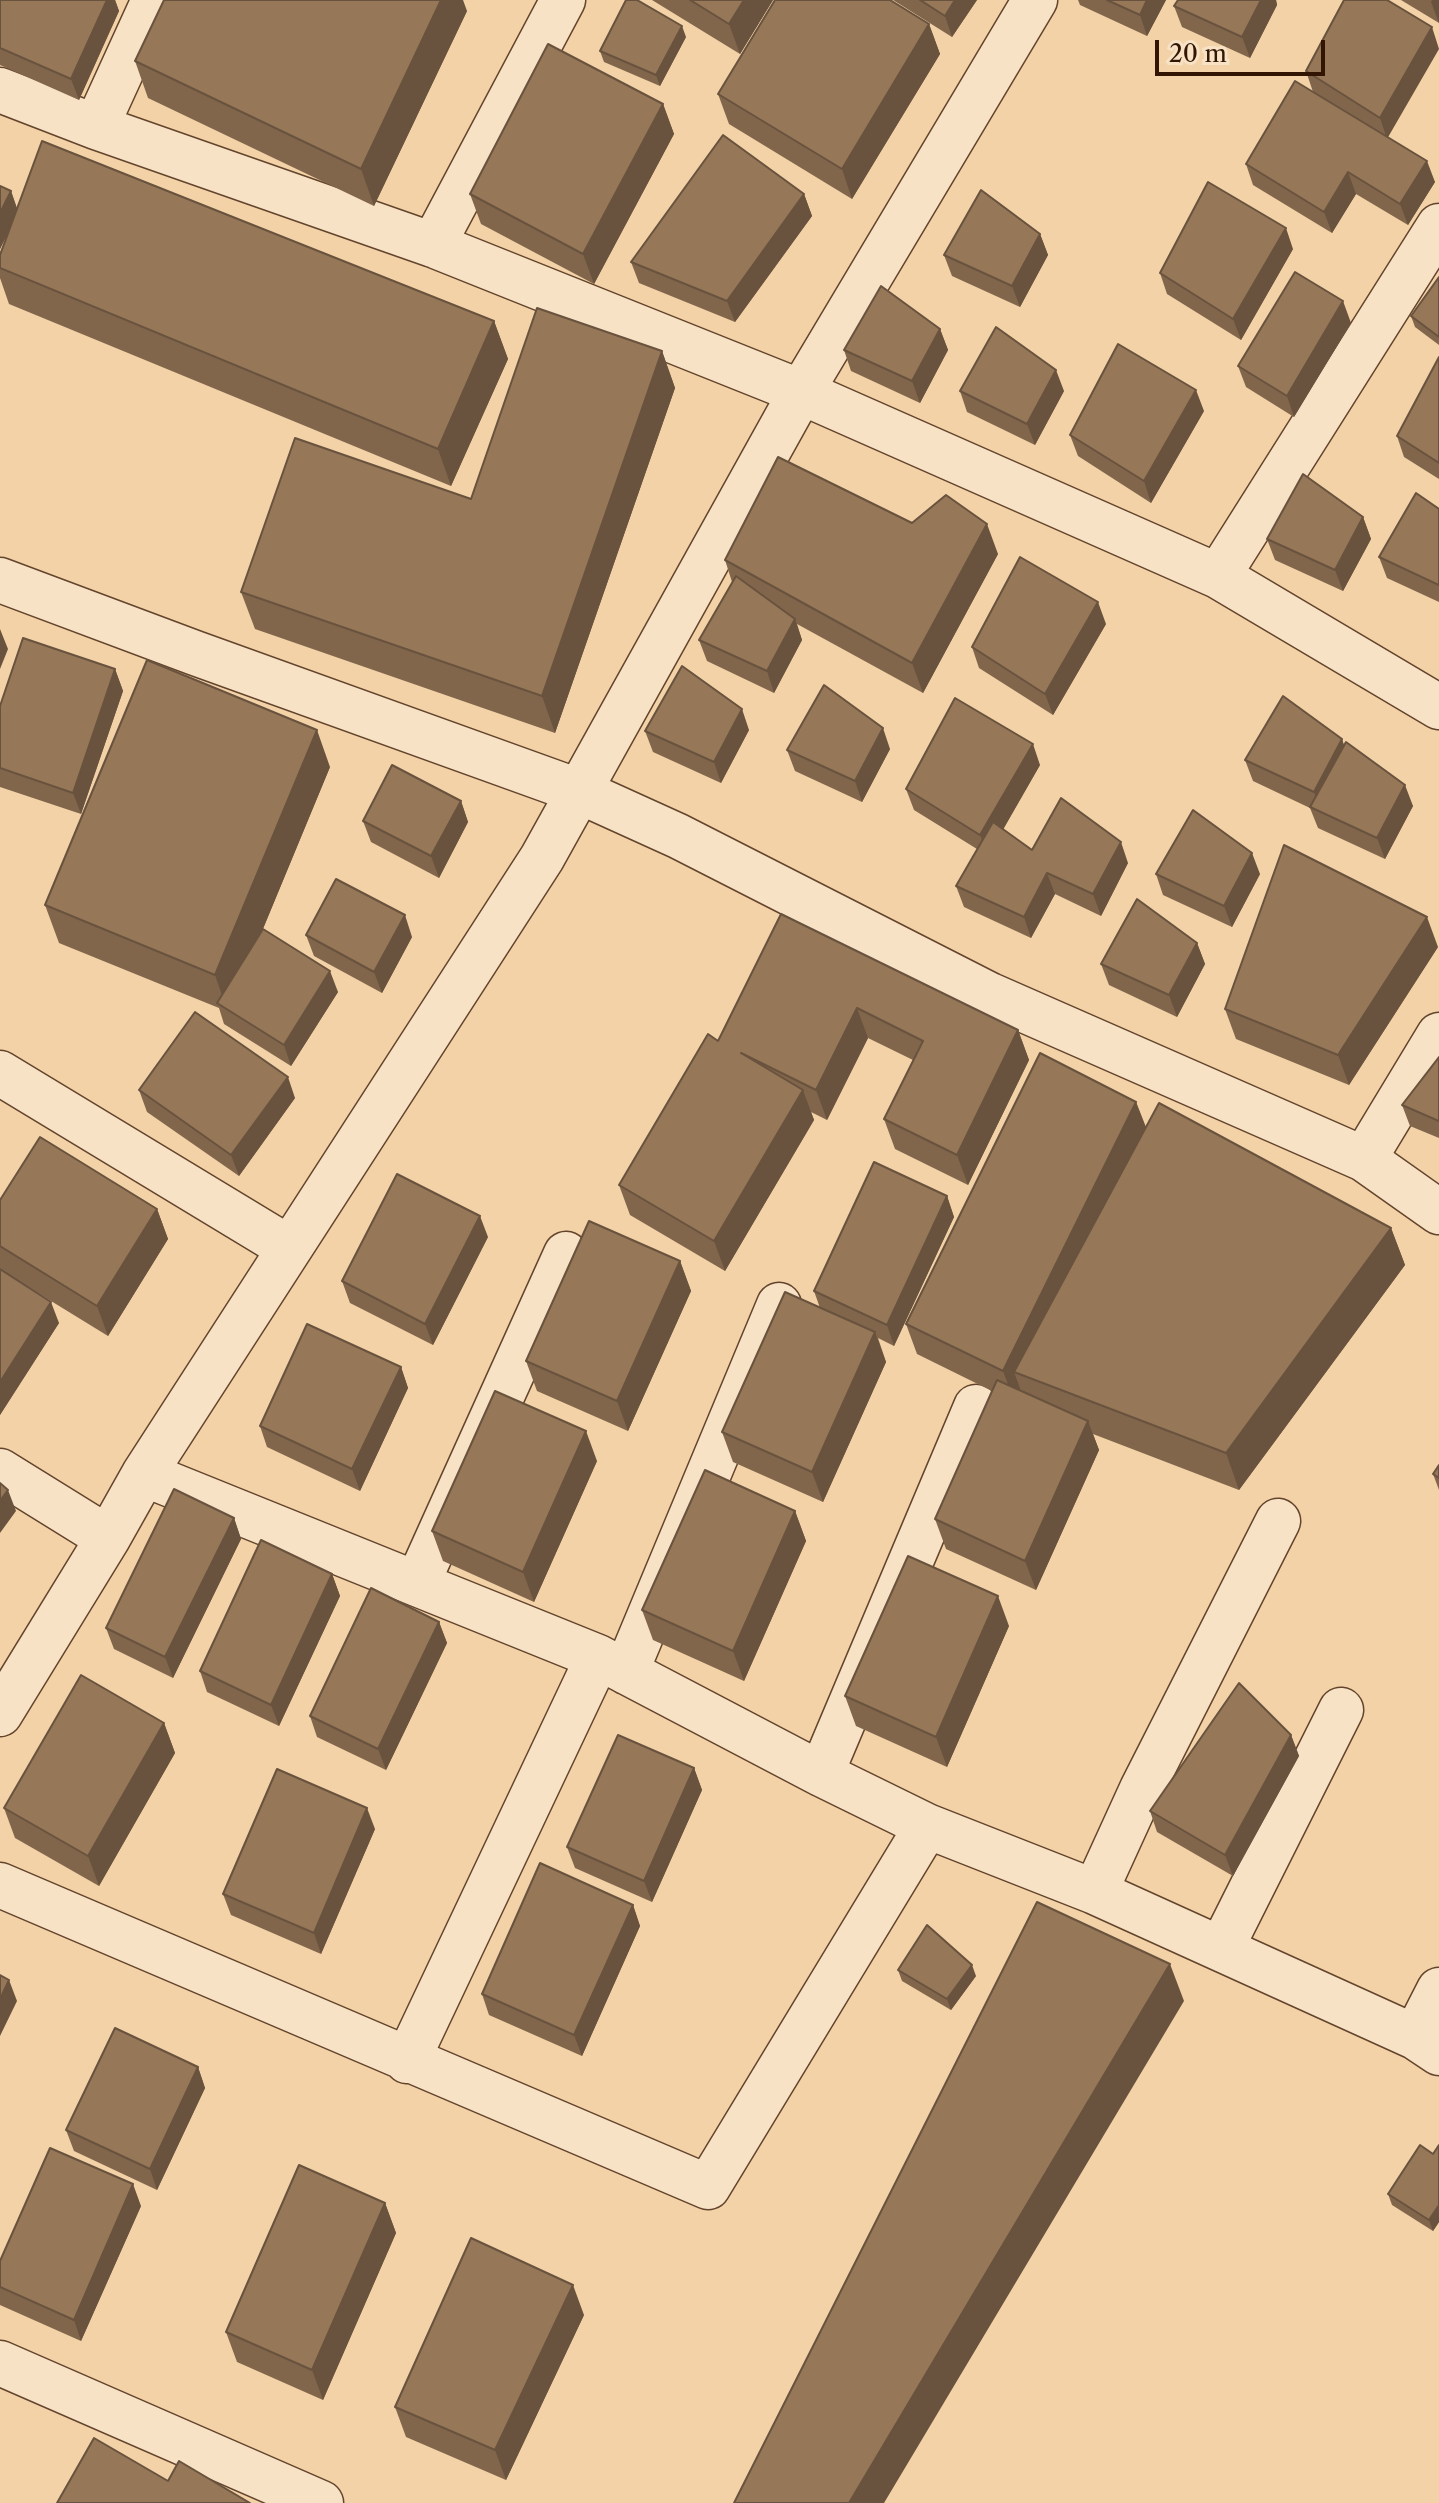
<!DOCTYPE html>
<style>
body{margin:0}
#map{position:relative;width:1439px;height:2503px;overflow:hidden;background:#f2d2a6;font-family:"Libre Caslon Text",serif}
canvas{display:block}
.scale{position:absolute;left:1155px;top:40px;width:170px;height:36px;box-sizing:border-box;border:4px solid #331503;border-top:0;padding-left:10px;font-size:24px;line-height:28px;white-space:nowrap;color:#331503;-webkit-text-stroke:6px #f7e2c5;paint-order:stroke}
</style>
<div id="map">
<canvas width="1439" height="2503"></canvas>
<div class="scale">20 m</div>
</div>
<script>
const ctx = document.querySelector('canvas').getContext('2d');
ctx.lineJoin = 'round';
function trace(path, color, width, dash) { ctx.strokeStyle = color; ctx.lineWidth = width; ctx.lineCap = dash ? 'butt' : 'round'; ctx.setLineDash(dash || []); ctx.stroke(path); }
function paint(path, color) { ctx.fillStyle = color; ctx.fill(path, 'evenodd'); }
const minor = new Path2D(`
 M0 90 96 127 433 245 801 392 1218 576 1439 707
 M96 127 154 0
 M433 245 563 0
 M1218 576 1439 226
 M0 1073 289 1248
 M1364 1159 1439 1035
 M0 1471 108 1538
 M144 1474 598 1657 821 1774 927 1826 1095 1892 1415 2037 1439 2053
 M417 1584 566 1254
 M626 1672 779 1305
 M0 1714 108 1538 144 1474 542 858 801 392 1035 0
 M821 1774 976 1407
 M0 1885 708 2187 927 1826
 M1095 1892 1142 1789 1278 1521
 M1221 1949 1341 1710
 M1415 2037 1439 1990
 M407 2061 598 1657
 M0 2363 321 2503`);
const tertiary = new Path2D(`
 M0 580 195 653 581 792 678 836 990 995 1364 1159 1439 1212`);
trace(minor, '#63442c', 47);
trace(tertiary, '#63442c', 47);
trace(minor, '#f7e2c5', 44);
trace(tertiary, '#f7e2c5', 44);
paint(new Path2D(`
 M0 0H115L119 11 79 100 0 65Z
 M652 0H773L740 54Z
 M893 0H977L952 37Z
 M1078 0H1166L1147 36 1080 5Z
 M1178 0H1276L1277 5 1250 58 1182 27 1174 6Z
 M1344 0 1388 137 1435 182 1408 225 1356 194 1332 233 1253 185 1246 164 1313 92 1306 71Z
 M1401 0H1439V23Z
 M467 11 374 206 148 98 135 61Z
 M929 24 940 54 852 199 729 124 718 94Z
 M686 37 660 86 604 62 600 51Z
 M663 104 674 134 594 284 481 224 470 194Z
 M0 186 11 191 17 208 494 321 508 359 451 486 9 304 0 278V255L8 233 0 249Z
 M804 194 812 216 735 322 639 283 631 262Z
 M1040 234 1048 255 1020 307 952 276 944 255Z
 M1293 249 1241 340 1167 294 1160 273Z
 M1439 277V345L1415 327 1411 316Z
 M1351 323 1294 417 1246 387 1238 366Z
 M940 329 948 350 920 403 851 371 844 350Z
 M662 351 675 388 555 733 255 629 241 592 471 499Z
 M1439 357V479L1404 457 1397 436Z
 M960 391H1064L1035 445 967 412Z
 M1204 411 1151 503 1078 456 1070 435Z
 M1439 509V602L1387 578 1379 557Z
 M1363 517 1371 539 1343 591 1275 560 1267 539Z
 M912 523 998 554 923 693 797 624 802 640 774 693 707 661 699 640 732 582 725 560Z
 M1106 624 1053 715 979 668 972 647Z
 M115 669 123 691 81 814 0 787V706Z
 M749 730 721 783 653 752 645 731Z
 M1342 739 1344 746 1413 806 1385 859 1318 828 1310 808 1253 781 1245 760Z
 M890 749 862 802 795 771 787 750Z
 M1040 765 1003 829 1032 850 1128 863 1101 916 1055 894 1031 938 964 907 956 886 977 849 914 810 906 789Z
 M330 767 262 931 338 992 291 1066 224 1024 219 1008 59 943 45 905Z
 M461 801 468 822 439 878 371 842 363 821Z
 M1156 874H1260L1232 927 1163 895Z
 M781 914 1018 1030 1029 1060 968 1185 895 1149 884 1119 913 1060 868 1038 827 1120 811 1112 814 1120 725 1271 630 1215 619 1185 718 1041Z
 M306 935 412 937 382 993 314 956Z
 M1197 943 1205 964 1177 1017 1109 985 1101 964Z
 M1438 947 1349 1085 1236 1039 1225 1009Z
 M1439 1057V1138L1410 1126 1402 1105Z
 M139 1090 295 1098 239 1176 147 1112Z
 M1136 1102 1146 1127 1391 1228 1405 1265 1239 1490 1093 1434 1099 1450 1036 1590 946 1549 935 1519 992 1391 917 1354 906 1324Z
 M947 1196 954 1217 894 1346 878 1338 886 1362 823 1502 733 1462 722 1432 820 1308 814 1291Z
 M0 1200 157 1209 168 1239 108 1336 12 1277 59 1323 0 1415Z
 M488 1237 433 1345 350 1303 342 1281Z
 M680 1261 691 1291 628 1431 537 1391 526 1361Z
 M401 1367 408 1388 360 1491 267 1447 260 1426Z
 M597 1461 534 1602 443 1561 432 1531Z
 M1439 1465V1490L1433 1474Z
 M795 1511 806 1541 744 1681 653 1640 642 1610Z
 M234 1518 241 1539 173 1678 114 1649 106 1628Z
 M332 1574 340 1596 279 1726 207 1692 200 1671Z
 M439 1622 447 1643 386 1770 317 1737 310 1716Z
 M1009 1626 947 1767 856 1726 845 1696Z
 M164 1723 175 1753 99 1886 15 1838 4 1808Z
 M1291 1735 1299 1756 1233 1876 1157 1832 1150 1811Z
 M694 1768 702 1790 652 1902 575 1868 567 1847Z
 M375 1829 321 1954 231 1915 223 1894Z
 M633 1905 640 1926 582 2056 489 2015 482 1994Z
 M898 1970 976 1976 951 2010 902 1981Z
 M198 2067 205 2088 157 2190 74 2151 66 2130Z
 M1439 2145V2222L1433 2231 1392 2205 1388 2194 1433 2154Z
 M385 2203 396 2233 323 2400 237 2362 226 2332Z
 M141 2206 81 2341 0 2305V2261Z
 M584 2315 506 2480 406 2437 395 2407Z`), '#81664c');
paint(new Path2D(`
 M107 0H115L119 11 79 100 71 79Z
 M441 0H463L467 11 374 206 361 169Z
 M744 0H773L740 54 729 24Z
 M955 0H977L952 37 945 16Z
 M1147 0H1166L1147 36 1140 15Z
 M1261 0H1276L1277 5 1250 58 1242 37Z
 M1432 0H1439V23L1431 2Z
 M929 24 940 54 852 199 842 169Z
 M682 26 686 37 660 86 656 75Z
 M1432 27 1439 49 1387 139 1380 118Z
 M663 104 674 134 594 284 583 254Z
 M1427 161 1435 182 1408 225 1400 204Z
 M1348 172 1356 194 1332 233 1324 212Z
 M11 191 18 212 0 249V213Z
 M804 194 812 216 735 322 727 301Z
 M1286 228 1293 249 1241 340 1233 319Z
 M1040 234 1048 255 1020 307 1012 286Z
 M1343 301 1351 323 1294 417 1287 396Z
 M494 321 508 359 451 486 438 449Z
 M940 329 948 350 920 403 912 381Z
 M662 351 675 388 555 733 542 696Z
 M1056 370 1064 391 1035 445 1027 424Z
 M1196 390 1204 411 1151 503 1144 481Z
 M1363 517 1371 539 1343 591 1335 570Z
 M987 524 998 554 923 693 912 663Z
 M1098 602 1106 624 1053 715 1045 694Z
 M795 619 802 640 774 693 767 671Z
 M0 629 8 649 0 669Z
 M115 669 123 691 81 814 73 793Z
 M742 709 749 730 721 783 714 762Z
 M883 728 890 749 862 802 855 781Z
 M317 730 330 767 229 1011 227 1010 215 975Z
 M1342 739 1349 760 1321 813 1314 792Z
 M1033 744 1040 765 988 856 980 835Z
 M1405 785 1413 806 1385 859 1377 838Z
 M461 801 468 822 439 878 431 856Z
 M1121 842 1128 863 1101 916 1093 894Z
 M1252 853 1260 874 1232 927 1224 906Z
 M1047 873 1055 894 1031 938 1024 917Z
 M405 915 412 937 382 993 374 972Z
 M1427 917 1438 947 1349 1085 1338 1055Z
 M1197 943 1205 964 1177 1017 1169 995Z
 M330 971 338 992 291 1066 284 1045Z
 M857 1008 868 1038 827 1120 816 1090Z
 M1018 1030 1029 1060 968 1185 957 1155Z
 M288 1077 295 1098 239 1176 231 1155Z
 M803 1090 814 1120 725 1271 714 1241Z
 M1136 1102 1147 1131 1014 1372 1020 1388 1014 1401 1003 1371Z
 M947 1196 954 1217 894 1346 887 1325Z
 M157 1209 168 1239 108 1336 97 1306Z
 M480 1216 488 1237 433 1345 425 1324Z
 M1391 1228 1405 1265 1239 1490 1226 1453Z
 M680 1261 691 1291 628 1431 617 1401Z
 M51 1302 59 1323 0 1415V1382Z
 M875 1332 886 1362 823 1502 812 1472Z
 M401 1367 408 1388 360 1491 352 1469Z
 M1088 1421 1099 1450 1036 1590 1025 1561Z
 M586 1431 597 1461 534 1602 523 1572Z
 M8 1490 16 1511 0 1533V1501Z
 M795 1511 806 1541 744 1681 733 1651Z
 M234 1518 241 1539 173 1678 165 1657Z
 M332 1574 340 1596 279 1726 271 1705Z
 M998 1596 1009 1626 947 1767 936 1737Z
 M439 1622 447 1643 386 1770 378 1749Z
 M164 1723 175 1753 99 1886 88 1856Z
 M1291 1735 1299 1756 1233 1876 1225 1855Z
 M694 1768 702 1790 652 1902 644 1881Z
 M367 1808 375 1829 321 1954 314 1933Z
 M633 1905 640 1926 582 2056 574 2035Z
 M1170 1964 1184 2001 884 2503H849Z
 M972 1965 976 1976 951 2010 947 1999Z
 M9 1980 17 2001 0 2036V1999Z
 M198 2067 205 2088 157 2190 150 2169Z
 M133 2184 141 2206 81 2341 74 2320Z
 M385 2203 396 2233 323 2400 312 2370Z
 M1439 2205V2222L1433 2231 1429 2220Z
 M573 2285 584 2315 506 2480 495 2450Z`), '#69533e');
const building = new Path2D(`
 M0 0H107L71 79 0 48Z
 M164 0H441L361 169 135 61Z
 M626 0H637L682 26 656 75 600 51Z
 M690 0H744L729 24Z
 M775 0H890L929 24 842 169 718 94Z
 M920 0H955L945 16Z
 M1107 0H1147L1140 15Z
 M1178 0H1261L1242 37 1174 6Z
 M1344 0H1387L1432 27 1380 118 1306 71Z
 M548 44 663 104 583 254 470 194Z
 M1295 81 1427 161 1400 204 1348 172 1324 212 1246 164Z
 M723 135 804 194 727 301 631 262Z
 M42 141 494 321 438 449 0 268V255Z
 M1208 182 1286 228 1233 319 1160 273Z
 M0 186 11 191 0 213Z
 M981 190 1040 234 1012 286 944 255Z
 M1295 272 1343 301 1287 396 1238 366Z
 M1439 277V337L1411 316Z
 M881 286 940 329 912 381 844 350Z
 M537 308 662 351 542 696 241 592 295 438 471 499Z
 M996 327 1056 370 1027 424 960 391Z
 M1118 344 1196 390 1144 481 1070 435Z
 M1439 357V463L1397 436Z
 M778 457 912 523 946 495 987 524 912 663 725 560Z
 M1303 474 1363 517 1335 570 1267 539Z
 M1416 493 1439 509V585L1379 557Z
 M1020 557 1098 602 1045 694 972 647Z
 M736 576 795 619 767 671 699 640Z
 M23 638 115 669 73 793 0 768V706Z
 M147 660 317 730 215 975 45 905Z
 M682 666 742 709 714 762 645 731Z
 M824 685 883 728 855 781 787 750Z
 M1283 696 1342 739 1314 792 1245 760Z
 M955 698 1033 744 980 835 906 789Z
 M1346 742 1405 785 1377 838 1310 807Z
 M392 765 461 801 431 856 363 821Z
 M1061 798 1121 842 1093 894 1047 873 1024 917 956 886 993 822 1032 850Z
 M1193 810 1252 853 1224 906 1156 874Z
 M1284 845 1427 917 1338 1055 1225 1009Z
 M336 879 405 915 374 972 306 935Z
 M1137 899 1197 943 1169 995 1101 964Z
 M781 914 1018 1030 957 1155 884 1119 923 1041 857 1008 816 1090 741 1053 803 1090 714 1241 619 1185 708 1034 718 1041Z
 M263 929 330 971 284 1045 217 1003Z
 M195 1012 288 1077 231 1155 139 1090Z
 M1040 1053 1136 1102 1003 1371 906 1324Z
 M1439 1057V1121L1402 1105Z
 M1159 1103 1391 1228 1226 1453 1014 1372Z
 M40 1137 157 1209 97 1306 0 1246V1200Z
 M874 1162 947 1196 887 1325 814 1291Z
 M397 1174 480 1216 425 1324 342 1281Z
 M589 1221 680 1261 617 1401 526 1361Z
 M0 1269 51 1302 0 1382Z
 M785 1292 875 1332 812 1472 722 1432Z
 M307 1324 401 1367 352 1469 260 1426Z
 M997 1380 1088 1421 1025 1561 935 1519Z
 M495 1391 586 1431 523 1572 432 1531Z
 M1439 1465V1478L1433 1474Z
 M705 1470 795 1511 733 1651 642 1610Z
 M0 1483 8 1490 0 1501Z
 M174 1489 234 1518 165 1657 106 1628Z
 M261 1540 332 1574 271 1705 200 1671Z
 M908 1556 998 1596 936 1737 845 1696Z
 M371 1588 439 1622 378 1749 310 1716Z
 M81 1675 164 1723 88 1856 4 1808Z
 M1239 1683 1291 1735 1225 1855 1150 1811Z
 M618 1735 694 1768 644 1881 567 1847Z
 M277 1769 367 1808 314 1933 223 1894Z
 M540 1863 633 1905 574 2035 482 1994Z
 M1037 1902 1170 1964 849 2503H734Z
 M927 1925 972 1965 947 1999 898 1970Z
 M0 1975 9 1980 0 1999Z
 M115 2028 198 2067 150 2169 66 2130Z
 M1420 2145 1433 2154 1439 2145V2205L1429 2220 1388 2194Z
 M50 2148 133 2184 74 2320 0 2287V2261Z
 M299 2165 385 2203 312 2370 226 2332Z
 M471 2238 573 2285 495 2450 395 2407Z
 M94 2438 168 2481 179 2461 250 2503H57Z`);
paint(building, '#967758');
trace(building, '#69533e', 2);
</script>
